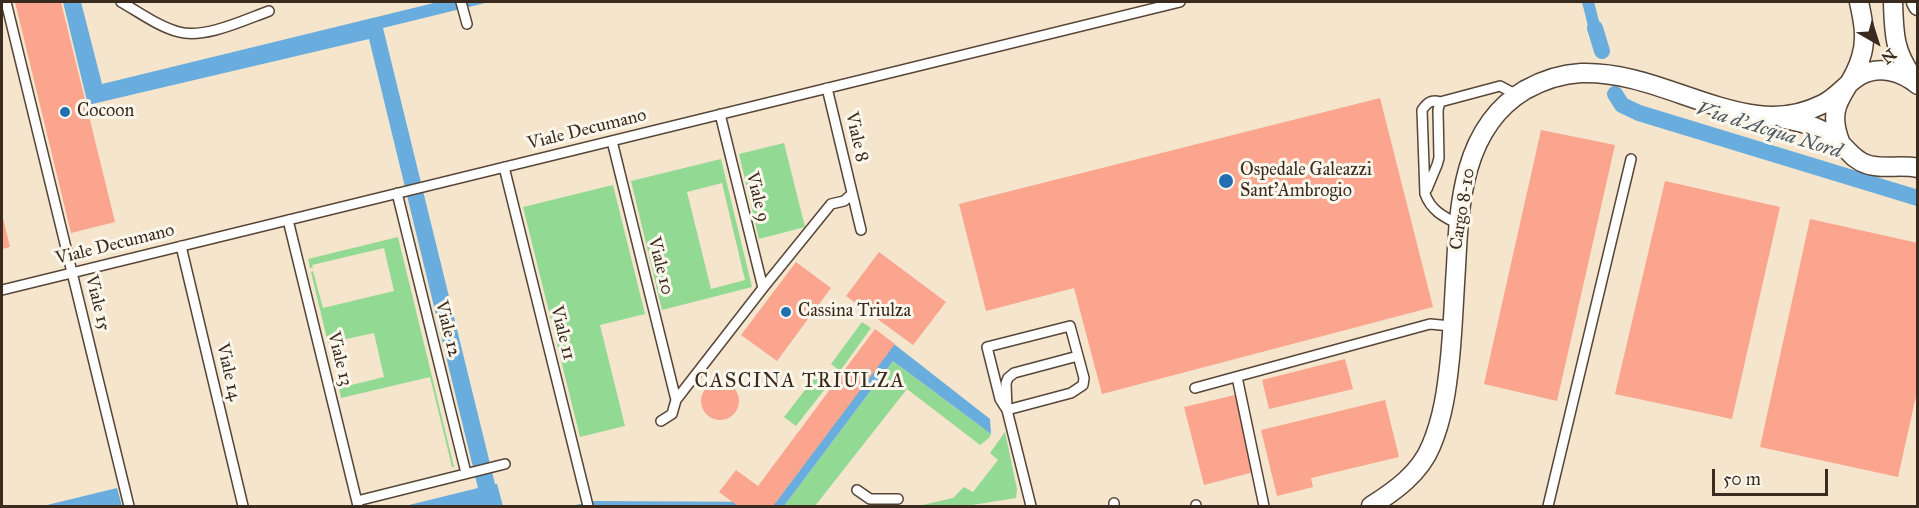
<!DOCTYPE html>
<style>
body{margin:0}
#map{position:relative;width:1919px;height:508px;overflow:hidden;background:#f4e5cc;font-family:"IM FELL Great Primer",serif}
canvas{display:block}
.frame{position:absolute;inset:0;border:3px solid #3b2a1e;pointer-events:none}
.north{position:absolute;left:1847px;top:12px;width:60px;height:60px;-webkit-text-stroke:4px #fbf7ec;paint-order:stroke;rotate:141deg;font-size:16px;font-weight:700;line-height:24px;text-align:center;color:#3b2a1e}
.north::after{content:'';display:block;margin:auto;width:21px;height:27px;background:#3b2a1e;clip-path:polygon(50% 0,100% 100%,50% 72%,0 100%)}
.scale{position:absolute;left:1712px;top:469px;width:116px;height:27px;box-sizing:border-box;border:3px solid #3b2a1e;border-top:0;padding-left:8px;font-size:18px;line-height:21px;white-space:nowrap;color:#3b2a1e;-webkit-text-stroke:4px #fbf7ec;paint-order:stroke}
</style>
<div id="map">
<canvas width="1919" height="508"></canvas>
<div class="frame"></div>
<div class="north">N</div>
<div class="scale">50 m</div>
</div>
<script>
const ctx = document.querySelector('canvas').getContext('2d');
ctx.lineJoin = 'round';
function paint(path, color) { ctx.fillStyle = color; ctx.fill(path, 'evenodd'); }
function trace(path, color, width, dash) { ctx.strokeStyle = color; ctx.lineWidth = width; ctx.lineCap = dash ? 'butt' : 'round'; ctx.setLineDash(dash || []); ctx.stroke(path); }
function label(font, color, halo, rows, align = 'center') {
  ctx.font = font + ' "IM FELL Great Primer",serif'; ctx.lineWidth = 6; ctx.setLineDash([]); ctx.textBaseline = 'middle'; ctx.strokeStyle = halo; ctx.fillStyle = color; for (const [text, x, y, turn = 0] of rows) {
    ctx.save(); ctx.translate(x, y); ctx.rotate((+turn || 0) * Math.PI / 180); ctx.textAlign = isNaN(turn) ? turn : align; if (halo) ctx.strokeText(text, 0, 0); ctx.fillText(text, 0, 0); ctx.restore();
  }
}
paint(new Path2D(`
 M784 143 805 227 759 239 739 154Z
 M721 159 752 287 662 310 631 181ZM722 183 745 280 711 289 687 192Z
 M613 185 645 314 600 325 625 426 580 437 523 207Z
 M398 237 454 467H452L430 377 341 398 339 388 384 377 374 333 328 343 311 272 313 271 323 308 394 291 384 248 312 265 313 268H310L308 259Z
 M862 322 871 328 840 371 831 364Z
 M893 361 991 434 989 438 980 445 907 389 815 506H784Z
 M816 376 828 385 796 426 784 417Z
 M1005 432 1017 489 1016 498 966 506H918L953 498 964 487 973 492 998 460 990 453Z`), '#92da94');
paint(new Path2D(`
 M63 2H81L102 84 438 2H489L383 28 495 484H497L503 506H405L478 488 369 39 88 105Z
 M1582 2H1594L1599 21 1594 23 1595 28 1589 30Z
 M894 344 990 419 991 434 893 361 784 506H571L594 501 776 502Z
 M117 488 122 506H43Z`), '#69acde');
trace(new Path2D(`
 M1595 28 1602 51
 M1615 94 1622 105 1639 113 1918 198`), '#69acde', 16);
paint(new Path2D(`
 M15 2H61L115 222 71 233Z
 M1380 98 1433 307 1102 394 1074 288 986 311 959 204Z
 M1541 130 1615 145 1557 401 1484 384Z
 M1665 181 1780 207 1732 419 1615 394Z
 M2 214 10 247 2 249Z
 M1810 219 1918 243V387L1898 477 1760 447Z
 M879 252 946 302 913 345 846 296Z
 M796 262 831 288 777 361 741 335Z
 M875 329 895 344 773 506H738L719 492 736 470 758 486Z
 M1345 359 1353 389 1269 409 1262 380Z
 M701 401a19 19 0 1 1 38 0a19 19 0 1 1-38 0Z
 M1235 395 1254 472 1204 485 1184 407Z
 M1385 400 1399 457 1311 478 1313 487 1277 496 1261 430Z`), '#fba48e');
const service = new Path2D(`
 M6 2 129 506
 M121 2C139 12 159 27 179 32 205 39 244 20 269 11
 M461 2 467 24
 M827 88 861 230
 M720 114 763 288
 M612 141 676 400
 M504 167 588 506
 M1427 189 1437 165 1439 158 1438 110 1440 102
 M397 193 466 473
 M288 220 358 506
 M1458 224C1442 216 1431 210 1425 194L1422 110C1427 103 1431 99 1440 102L1500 86 1517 95
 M181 246 243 506
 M2 290 1180 2
 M1070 326 1084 378 1083 385 1071 393 1007 410 1000 399 987 347Z
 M1237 377 1264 506
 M1195 388 1430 324 1451 326
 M661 421 672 414 676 400 763 288 831 204 844 201 852 194
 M857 490 870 499H898
 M357 501 505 464
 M1114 503V506
 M1031 506 1007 410 1006 383 1008 378 1014 373 1078 356
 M1196 506V505
 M1548 506 1631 159`);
const minor = new Path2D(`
 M1893 2C1894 35 1894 52 1915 80
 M1916 2 1918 6
 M1784 119C1806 123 1824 128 1840 143 1849 151 1854 160 1866 164 1882 170 1900 164 1918 168
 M1841 144C1823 100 1851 94 1861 57 1867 39 1863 20 1859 2
 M1371 506C1395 491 1420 473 1431 446 1443 418 1447 388 1450 358 1453 328 1454 297 1456 267 1459 203 1463 127 1525 90 1543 80 1561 74 1581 73 1643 71 1697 107 1757 115 1779 118 1803 114 1823 104 1837 97 1846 84 1859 76 1879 65 1901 71 1918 85`);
trace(service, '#574638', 12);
trace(minor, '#574638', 21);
trace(service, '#fff', 9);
trace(minor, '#fff', 18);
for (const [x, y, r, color] of [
 [65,112,6,"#1f6fb2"],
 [1226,181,8,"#1f6fb2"],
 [786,312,6,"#1f6fb2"]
]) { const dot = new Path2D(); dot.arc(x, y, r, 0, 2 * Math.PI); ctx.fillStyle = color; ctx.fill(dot); trace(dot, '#fbf7ec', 2); }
label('18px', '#3b2a1e', '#fbf7ec', [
 ["Cocoon",77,112],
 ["Ospedale Galeazzi",1240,171],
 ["Sant'Ambrogio",1240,192],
 ["Cassina Triulza",798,312]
], 'left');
label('18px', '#3b2a1e', '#fbf7ec', [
 ["Viale Decumano",587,130,-14],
 ["Viale 8",856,137,77],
 ["Viale 9",757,197,76],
 ["Cargo 8-10",1463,209,-81],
 ["Viale Decumano",115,245,-14],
 ["Viale 10",660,266,76],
 ["Viale 15",97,303,76],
 ["Viale 12",447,329,76],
 ["Viale 11",562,333,76],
 ["Viale 13",339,359,76],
 ["Viale 14",228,372,77]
]);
label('italic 20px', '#4b5861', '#fbf7ec', [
 ["Via d'Acqua Nord",1769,131,17]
]);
ctx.letterSpacing = '1.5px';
label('20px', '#3b2a1e', '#fbf7ec', [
 ["CASCINA TRIULZA",800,382]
]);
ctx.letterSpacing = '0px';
</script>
